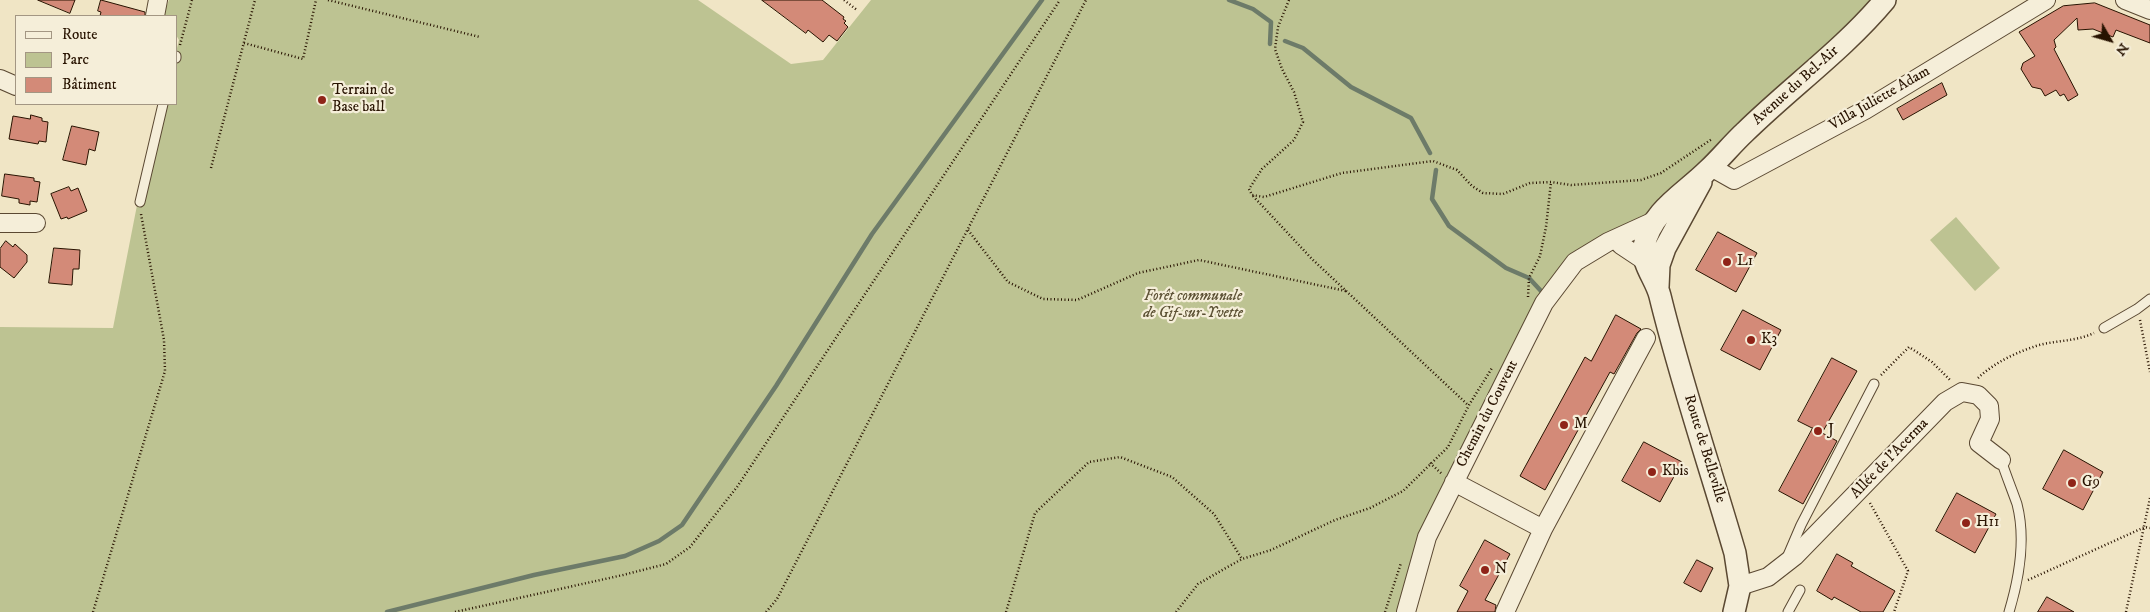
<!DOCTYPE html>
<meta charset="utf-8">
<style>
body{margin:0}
#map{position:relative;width:2150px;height:612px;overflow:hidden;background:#f0e5c5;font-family:"IM FELL DW Pica",serif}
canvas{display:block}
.legend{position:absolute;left:15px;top:15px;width:162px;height:90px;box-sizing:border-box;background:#f5eed9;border:1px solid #a39683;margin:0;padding:6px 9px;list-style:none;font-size:15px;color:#281301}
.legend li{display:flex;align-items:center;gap:10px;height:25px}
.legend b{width:25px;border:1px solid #a39683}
.north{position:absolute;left:2085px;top:15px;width:50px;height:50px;-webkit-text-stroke:4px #f5eed9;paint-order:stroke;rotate:128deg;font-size:14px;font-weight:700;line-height:20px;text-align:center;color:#281301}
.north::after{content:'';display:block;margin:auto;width:18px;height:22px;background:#281301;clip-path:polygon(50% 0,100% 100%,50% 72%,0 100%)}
</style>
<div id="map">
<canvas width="2150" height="612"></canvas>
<ul class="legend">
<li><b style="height:6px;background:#f5eed9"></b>Route</li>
<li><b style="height:14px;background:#bdc392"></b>Parc</li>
<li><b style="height:14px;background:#d38a78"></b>Bâtiment</li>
</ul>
<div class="north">N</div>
</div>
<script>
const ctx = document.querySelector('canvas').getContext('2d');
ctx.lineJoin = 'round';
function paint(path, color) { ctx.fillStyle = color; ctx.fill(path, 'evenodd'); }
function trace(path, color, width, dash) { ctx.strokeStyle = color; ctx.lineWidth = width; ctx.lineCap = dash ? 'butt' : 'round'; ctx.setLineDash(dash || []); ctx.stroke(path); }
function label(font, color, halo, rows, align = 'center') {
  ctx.font = font + ' "IM FELL DW Pica",serif'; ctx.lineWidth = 4.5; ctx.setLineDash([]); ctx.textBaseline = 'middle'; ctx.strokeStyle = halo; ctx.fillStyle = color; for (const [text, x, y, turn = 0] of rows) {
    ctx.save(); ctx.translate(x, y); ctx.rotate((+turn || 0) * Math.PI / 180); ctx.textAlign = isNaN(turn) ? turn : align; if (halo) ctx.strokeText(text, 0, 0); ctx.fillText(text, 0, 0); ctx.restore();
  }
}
paint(new Path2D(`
 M169 0H698L791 64 823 60 871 0H1876L1647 214 1569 255 1536 302 1399 612H0V327L113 328 139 195 163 104H176V52L179 40 176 35V16L163 15Z
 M1956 217 2000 268 1975 291 1930 240Z`), '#bdc392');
trace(new Path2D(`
 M1229 0 1253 9 1271 22 1270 44
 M1285 41 1303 48 1351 87 1411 118 1430 153
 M1436 170 1432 199 1449 226 1506 268 1529 278 1541 291
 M387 612 534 575 625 556 659 541 682 525 776 386 872 234 1042 0`), '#6d7b69', 4.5);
const building = new Path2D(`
 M38 0H75L70 13Z
 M101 0 145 12V16H100L101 12 98 11Z
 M762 0H822L844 17 843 19 846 21 844 23 848 27 837 41 829 35 823 42 808 30 806 33Z
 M2095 3 2150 25V43L2116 30 2113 37 2093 29 2078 30 2077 18 2054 40 2056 47 2054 49 2078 95 2068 101 2064 94 2060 96 2056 90 2045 96 2041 89 2032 87 2021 69 2023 63 2035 56 2019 32 2063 6Z
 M1942 83 1947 95 1903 120 1897 109Z
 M31 115 42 118V121L48 122 46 142 39 141 38 144 9 139 13 116 30 119Z
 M72 126 99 132 95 151 89 149 86 165 63 160Z
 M5 174 34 178V181L40 182 37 202 30 201V205L19 203V199L2 196Z
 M69 187 71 191 78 188 87 211 68 219 67 217 61 219 51 194Z
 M1718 232 1757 253 1736 292 1696 270Z
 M6 241 13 247 15 244 27 255V262L14 278 0 267V249Z
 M54 248 80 250 79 269H73L72 285 49 283Z
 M1743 310 1781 330 1760 370 1721 350Z
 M1616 315 1641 329 1637 333 1614 374 1610 372 1545 490 1520 476 1585 357 1591 361Z
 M1832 358 1857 371 1822 433 1798 421Z
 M1813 428 1837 441 1803 504 1779 491Z
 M1644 442 1682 462 1660 502 1622 481Z
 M2064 450 2103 472 2083 510 2043 489Z
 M1957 493 1996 514 1975 553 1936 531Z
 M1485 540 1510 554 1485 600 1496 605 1495 612H1457L1468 591 1460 586Z
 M1837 554 1853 563 1851 566 1895 591 1883 612H1861L1834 597 1832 600 1817 591Z
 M1697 560 1713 568 1701 592 1684 583Z
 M2047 597 2074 612H2038Z`);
paint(building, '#d38a78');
trace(building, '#281301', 1);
const service = new Path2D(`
 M176 56V58
 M140 202 163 104
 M2104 328 2137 309 2150 299
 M2001 460C2006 475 2012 490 2017 504 2026 539 2019 579 2009 612
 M1786 560 1801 525 1874 384
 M1788 612 1800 590`);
const minor = new Path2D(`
 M2125 0 2150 10
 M155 16 158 0
 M0 79 16 86
 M1711 167 1734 180 1865 110 2046 0
 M0 223H36
 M1621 245 1645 261
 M1454 482 1543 529
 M1740 586 1768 577 1795 556 1945 402 1962 392 1978 395 1989 406 1990 419 1979 443 2001 460
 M1406 612 1427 537 1544 303 1575 262 1608 242 1654 221
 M1505 612 1543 529 1646 338`);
const tertiary = new Path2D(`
 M1658 287 1659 265 1665 248 1701 182
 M1734 612 1740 586 1735 553C1710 467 1681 382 1660 296 1656 279 1641 264 1644 246 1652 210 1684 194 1708 170 1721 158 1732 144 1745 132 1791 87 1844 49 1885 0`);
trace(service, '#5a4832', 11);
trace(minor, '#5a4832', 20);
trace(tertiary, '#5a4832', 24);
trace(new Path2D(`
 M328 0 480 37
 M844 0 857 10
 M1289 0 1278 27 1275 49 1282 69 1294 92 1303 122 1294 140 1262 169 1249 189 1252 195 1264 197 1342 173 1433 161 1457 170 1472 186 1483 193 1503 194 1530 183 1551 182 1571 185 1641 180 1661 173 1712 139
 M244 43 303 59 316 0
 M180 45 192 0
 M211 168 255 0
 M1253 196 1312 259 1468 405
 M968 230 1008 282 1043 299 1077 300 1138 273 1199 260 1346 291
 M1528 297 1529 278 1540 256 1546 227 1551 182
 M2140 320 2150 372
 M1881 375 1909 347 1932 362 1950 380
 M1978 378C1994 363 2015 353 2036 346 2055 340 2075 342 2094 333
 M1430 463 1442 474
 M1870 503 1908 571 1894 612
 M2028 580 2145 527 2150 528
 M93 612 165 371 164 340 141 214
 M455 612 623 575 666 564 690 547 737 487 1060 0
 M766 612 777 599 1086 0
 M1006 612 1035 513 1089 462 1120 457 1172 477 1214 514 1242 559
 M1176 612 1198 584 1224 569 1242 559 1271 550 1335 520 1370 508 1403 491 1448 447 1469 405 1492 368
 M1385 612 1401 563
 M2126 612 2150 498`), '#281301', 2.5, [1, 2.5]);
trace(service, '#f5eed9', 9);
trace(minor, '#f5eed9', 18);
trace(tertiary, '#f5eed9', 21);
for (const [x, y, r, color] of [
 [322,100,5,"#8f2418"],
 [1727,262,5,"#8f2418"],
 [1751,340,5,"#8f2418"],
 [1564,425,5,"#8f2418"],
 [1818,431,5,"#8f2418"],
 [1652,472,5,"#8f2418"],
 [2072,483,5,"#8f2418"],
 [1966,523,5,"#8f2418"],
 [1485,570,5,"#8f2418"]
]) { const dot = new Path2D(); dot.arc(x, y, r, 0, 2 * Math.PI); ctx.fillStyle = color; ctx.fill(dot); trace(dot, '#f5eed9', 2); }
label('15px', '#281301', '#f5eed9', [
 ["Avenue du Bel-Air",1796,86,-42],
 ["Villa Juliette Adam",1880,99,-30],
 ["Chemin du Couvent",1488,414,-63],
 ["Route de Belleville",1704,449,73],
 ["Allée de l'Acerma",1890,459,-46]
]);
label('15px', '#281301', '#f5eed9', [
 ["Terrain de",332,91],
 ["Base ball",332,108],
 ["L1",1737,262],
 ["K3",1761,340],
 ["M",1574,425],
 ["J",1828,431],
 ["Kbis",1662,472],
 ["G9",2082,483],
 ["H11",1976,523],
 ["N",1495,570]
], 'left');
label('italic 15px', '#5c5134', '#f5eed9', [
 ["Forêt communale",1193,297],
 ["de Gif-sur-Yvette",1193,314]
]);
</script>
